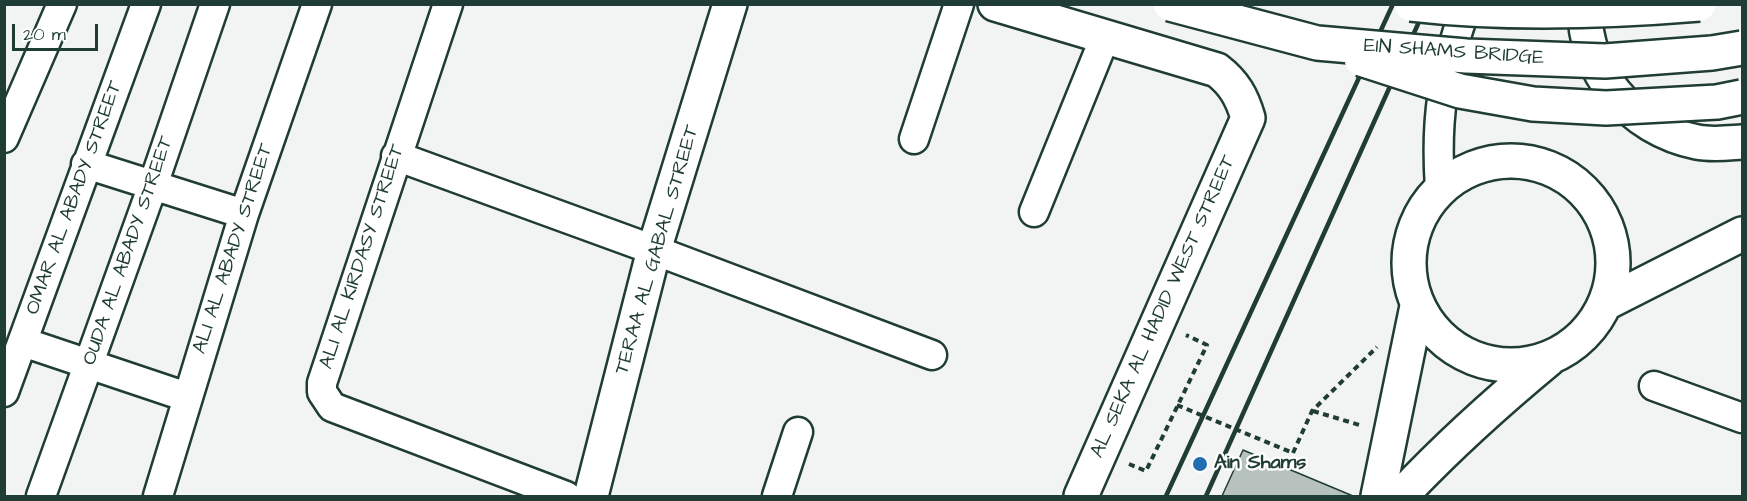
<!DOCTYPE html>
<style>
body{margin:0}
#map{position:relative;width:1747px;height:501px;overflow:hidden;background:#f2f3f3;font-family:"Architects Daughter",sans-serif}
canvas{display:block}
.frame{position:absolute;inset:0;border:6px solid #1f3d34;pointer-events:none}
.scale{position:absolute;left:12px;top:24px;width:86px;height:27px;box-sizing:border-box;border:3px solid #1f3d34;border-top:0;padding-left:8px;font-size:18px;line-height:21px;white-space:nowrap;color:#1f3d34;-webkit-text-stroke:4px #fff;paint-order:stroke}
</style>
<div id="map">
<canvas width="1747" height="501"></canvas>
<div class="frame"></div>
<div class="scale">20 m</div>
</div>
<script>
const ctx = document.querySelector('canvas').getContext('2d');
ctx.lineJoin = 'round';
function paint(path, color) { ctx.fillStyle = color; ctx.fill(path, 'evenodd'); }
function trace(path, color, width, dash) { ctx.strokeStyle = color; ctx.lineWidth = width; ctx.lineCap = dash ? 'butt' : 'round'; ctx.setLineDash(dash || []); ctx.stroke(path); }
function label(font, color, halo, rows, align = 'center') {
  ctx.font = font + ' "Architects Daughter",sans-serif'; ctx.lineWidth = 4.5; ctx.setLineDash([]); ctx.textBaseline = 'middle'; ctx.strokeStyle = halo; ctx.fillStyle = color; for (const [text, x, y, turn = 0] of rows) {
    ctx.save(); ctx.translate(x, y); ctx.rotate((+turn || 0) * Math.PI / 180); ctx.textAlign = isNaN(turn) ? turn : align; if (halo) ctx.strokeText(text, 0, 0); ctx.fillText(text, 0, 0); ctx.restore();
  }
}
const building = new Path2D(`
 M1243 450 1353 496H1222Z`);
paint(building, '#b7c1bd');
trace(building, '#1f3d34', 1.5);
const minor = new Path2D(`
 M448 4 322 383V392L332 407 566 496
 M4 138 62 4
 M914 139 959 4
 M396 156 654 250 932 355
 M86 164 244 214
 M1440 188C1435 118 1443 70 1467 4
 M1034 212 1105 37
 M23 342 187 397
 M1654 386 1742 418
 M4 392 146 4
 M41 496 153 185 215 4
 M158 496 244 214 317 4
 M777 496 798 432`);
const tertiary = new Path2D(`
 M995 4 1217 70C1234 83 1242 97 1248 118L1081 496
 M1585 4C1582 71 1631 129 1697 142 1712 145 1727 143 1742 142
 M1409 263a102 102 0 1 1 204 0a102 102 0 1 1-204 0Z
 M1606 303 1742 234
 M591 496 654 250 730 4
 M1378 496 1417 306
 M1401 496C1447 447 1497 402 1549 359`);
trace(minor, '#1f3d34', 33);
trace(tertiary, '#1f3d34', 38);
trace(new Path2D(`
 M1313 411 1363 426
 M1293 453 1312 411 1377 347
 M1129 464 1146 471 1207 345 1186 335`), '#1f3d34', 4, [6, 4.5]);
trace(minor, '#fff', 28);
trace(tertiary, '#fff', 33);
trace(new Path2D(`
 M1166 496 1393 4
 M1206 496 1427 4`), '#1f3d34', 4.5);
const secondaryBridge = new Path2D(`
 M1170 4 1317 43 1466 56 1605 61 1712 53 1742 48
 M1411 4C1507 15 1603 12 1699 4
 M1361 59 1460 91 1533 104 1606 108 1717 102 1742 97`);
trace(secondaryBridge, '#1f3d34', 38, []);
trace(new Path2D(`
 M1177 405 1293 453`), '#1f3d34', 4, [6, 4.5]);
trace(secondaryBridge, '#fff', 33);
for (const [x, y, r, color] of [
 [1200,464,8,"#1f6fb2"]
]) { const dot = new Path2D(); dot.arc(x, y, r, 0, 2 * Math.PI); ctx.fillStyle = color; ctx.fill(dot); trace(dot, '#fff', 2); }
label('20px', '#1f3d34', '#fff', [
 ["EIN SHAMS BRIDGE",1454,53,4],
 ["OMAR AL ABADY STREET",75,198,-70],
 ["ALI AL ABADY STREET",234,249,-72],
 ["TERAA AL GABAL STREET",658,250,-74],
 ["OUDA AL ABADY STREET",129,251,-71],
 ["ALI AL KIRDASY STREET",363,257,-72],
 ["AL SEKA AL HADID WEST STREET",1164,307,-66]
]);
label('bold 20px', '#1f3d34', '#fff', [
 ["Ain Shams",1214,464]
], 'left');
</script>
